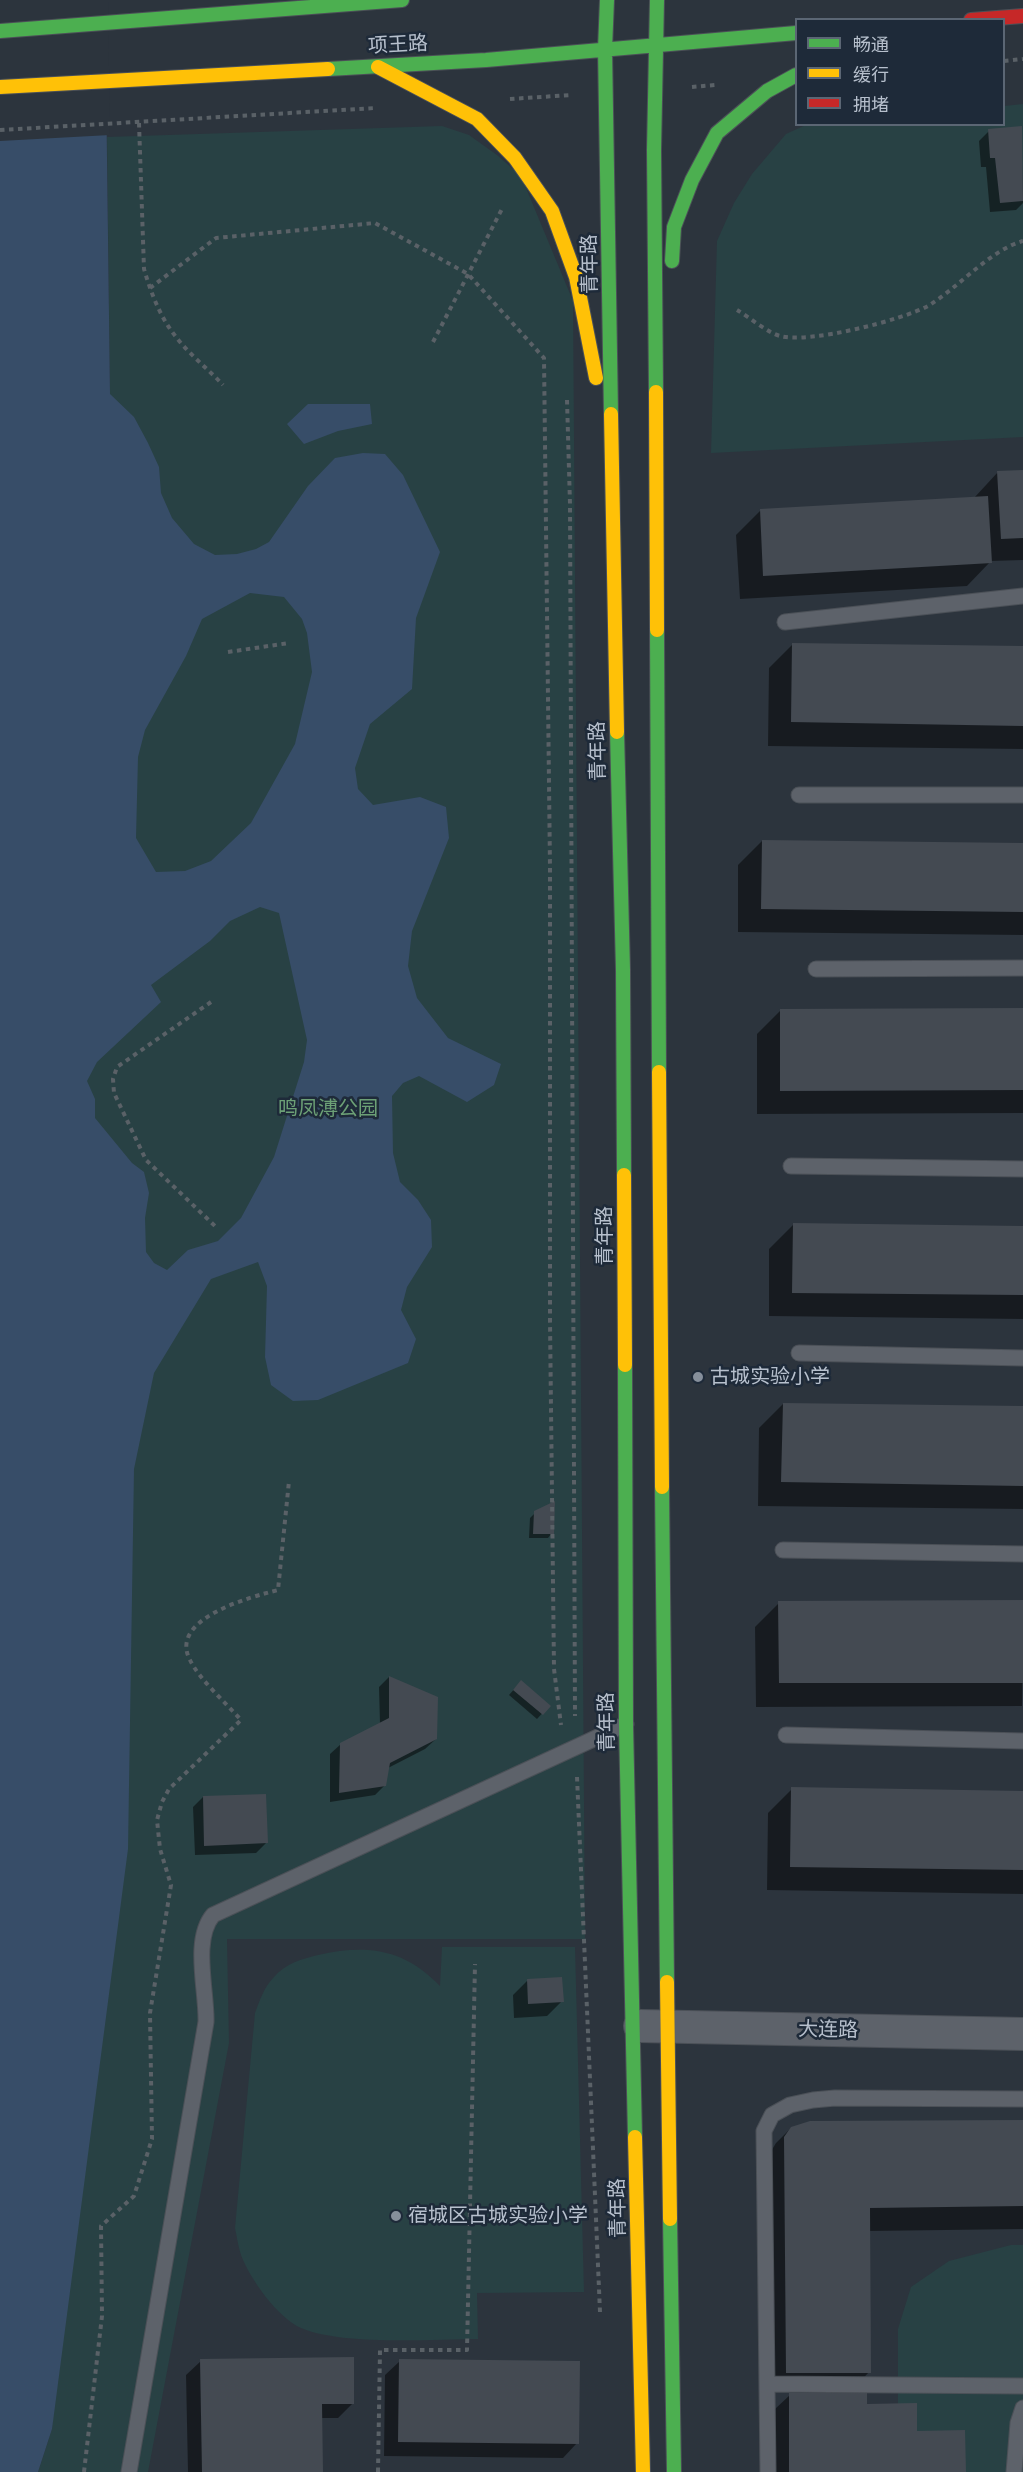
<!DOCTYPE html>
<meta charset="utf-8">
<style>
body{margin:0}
#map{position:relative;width:1023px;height:2472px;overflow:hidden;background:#2c343d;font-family:Inter,"Noto Sans SC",sans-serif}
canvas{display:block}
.legend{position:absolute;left:795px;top:18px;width:210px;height:108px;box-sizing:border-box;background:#1e2a39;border:2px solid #5b6674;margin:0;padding:8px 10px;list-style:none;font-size:18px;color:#b7c0cd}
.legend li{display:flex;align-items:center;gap:12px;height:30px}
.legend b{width:30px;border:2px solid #5b6674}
</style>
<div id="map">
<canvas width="1023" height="2472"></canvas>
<ul class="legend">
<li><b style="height:8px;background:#4caf50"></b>畅通</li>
<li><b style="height:8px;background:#ffc107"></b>缓行</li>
<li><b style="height:8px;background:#c62828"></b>拥堵</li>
</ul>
</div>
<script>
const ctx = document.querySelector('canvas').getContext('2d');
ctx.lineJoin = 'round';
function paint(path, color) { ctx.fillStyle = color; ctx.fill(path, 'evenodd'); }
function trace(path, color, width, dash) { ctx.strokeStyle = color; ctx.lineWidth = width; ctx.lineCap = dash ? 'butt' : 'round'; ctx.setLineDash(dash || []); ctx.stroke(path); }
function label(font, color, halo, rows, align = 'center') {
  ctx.font = font + ' Inter,"Noto Sans SC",sans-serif'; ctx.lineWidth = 5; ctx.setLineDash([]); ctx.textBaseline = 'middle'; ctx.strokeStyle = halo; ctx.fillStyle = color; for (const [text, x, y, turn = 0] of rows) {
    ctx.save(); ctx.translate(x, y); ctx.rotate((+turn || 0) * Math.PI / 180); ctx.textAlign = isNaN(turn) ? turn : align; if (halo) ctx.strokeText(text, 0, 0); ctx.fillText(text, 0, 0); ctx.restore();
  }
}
paint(new Path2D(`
 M1023 104V437L711 453 717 241 734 203 752 174 786 134 808 124H1004V106Z
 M442 126 469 135 497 155 521 176 573 301 585 1939H227L229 2043 148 2472H38L52 2429 69 1088 110 395 107 137Z
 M442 1947H575L584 2292 477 2293 478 2339C430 2339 344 2346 301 2328 277 2317 250 2279 241 2255 238 2246 237 2237 235 2228L255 2013C260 2000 264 1987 274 1977 286 1963 302 1959 318 1955 368 1944 404 1949 440 1986Z
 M1011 2245H1023V2472H898V2329L911 2287 949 2261Z`), '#284144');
paint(new Path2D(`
 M0 0H105L110 394 134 417 148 443 159 467 161 493 172 518 194 544 215 555 237 554 256 549 269 542 308 486 335 458 363 453 385 454 403 475 440 552 416 618 412 689 370 724 355 768 358 789 373 805 420 797 446 807 449 838 412 931 408 966 417 998 448 1038 501 1064 494 1085 467 1102 419 1076 403 1083 392 1096 393 1153 400 1182 418 1200 431 1220 432 1247 407 1287 401 1310 416 1339 408 1363 318 1400 293 1401 271 1385 265 1357 267 1286 258 1262 211 1279 154 1373 134 1469 128 1849 52 2429 38 2472H0ZM250 593 284 597 302 619 307 633 312 672 295 744 251 823 211 861 185 871 156 872 136 838 138 757 145 730 186 656 202 619ZM260 907 279 913 307 1040 304 1062 274 1157 241 1218 218 1241 188 1250 167 1270 154 1263 146 1252 145 1218 149 1193 144 1172 132 1163 95 1118V1099L87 1081 97 1062 161 1002 151 985 210 941 230 921Z
 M308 404H370L372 424 338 431 304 444 287 424Z`), '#374d68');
paint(new Path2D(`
 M0 0H108L110 135 0 141Z`), '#2c343d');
paint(new Path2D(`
 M1021 127 1023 203 1016 210 990 212 986 167H981L979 141 989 131Z
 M1023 471V560L991 561 967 586 740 599 736 535 760 511 974 498 998 472Z
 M793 644 1023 648V749L768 746 769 668Z
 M762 841 1023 844V935L738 932V865Z
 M1023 1009V1113L757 1114V1034L781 1010Z
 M793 1225 1023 1228V1319L769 1316V1249Z
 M783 1404 1023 1408V1509L758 1506 759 1428Z
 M535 1513 552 1533 548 1538H529L530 1518Z
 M1023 1602 1022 1706 756 1707 755 1627 779 1603Z
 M389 1677 436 1739 425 1749 388 1768 385 1785 375 1795 330 1802V1754L341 1744 380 1724 379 1687Z
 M517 1686 549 1706 537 1719 509 1695Z
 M792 1789 1023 1792V1894L767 1890 768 1813Z
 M203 1797 266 1843 256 1853 195 1855 193 1807Z
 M527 1981 562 2001 547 2016 514 2018 513 1995Z
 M1023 2121V2229L868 2231 869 2372 855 2387H772L770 2153 776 2143 791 2128Z
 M201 2361 353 2403 338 2418H321V2472H188L186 2375Z
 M400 2361 577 2443 563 2458 384 2456 385 2375Z
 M790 2395 865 2406 916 2432 965 2472H775V2409Z`), '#0007');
paint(new Path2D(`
 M1022 126 1023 201 1000 203 995 158H990L988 129Z
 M1023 470V538L1001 539 997 471Z
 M988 496 992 563 763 576 760 509Z
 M792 643 1023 646V726L791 722Z
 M762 840 1023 843V912L761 909Z
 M1023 1008V1090L780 1091V1009Z
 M793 1223 1023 1226V1295L792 1293Z
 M783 1403 1023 1406V1486L781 1482Z
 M555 1501 554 1534H533L534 1511Z
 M1023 1600V1683H779L778 1601Z
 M389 1676 438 1697 437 1739 390 1763 386 1786 339 1793 340 1743 389 1718Z
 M521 1680 551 1706 543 1715 513 1690Z
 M791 1787 1023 1791V1870L790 1867Z
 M266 1794 268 1843 204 1846 203 1796Z
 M562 1977 564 2002 528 2004 527 1979Z
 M1023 2120V2206L870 2208 871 2373H786L784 2137 791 2127 810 2121Z
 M354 2357V2404H322L323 2472H202L200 2359Z
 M399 2359 580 2361 579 2444 398 2442Z
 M789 2393H867V2404L917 2403V2431L965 2430 966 2472H789Z`), '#444a52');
const lane = new Path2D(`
 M785 622 1023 596
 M799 795H1023
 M816 969 1023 968
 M791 1166 1023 1169
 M799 1353 1023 1358
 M783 1550 1023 1554
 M786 1735 1023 1741
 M767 2384 1023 2386
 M129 2472 206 2022C207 1991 192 1940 213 1915L626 1724
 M768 2472 764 2131 772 2115 790 2105 813 2100 835 2098 1023 2099
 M1014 2472 1018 2423 1023 2408`);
const street = new Path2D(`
 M640 2026 1023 2034`);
const fast = new Path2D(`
 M607 0 605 49 611 414
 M0 31 402 0
 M328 69 486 60 796 33
 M672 261 674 227 692 180 717 133 767 91 796 75
 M656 392 654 150 657 0
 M657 630 659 1072
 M617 732 623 970 624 1175
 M625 1365 626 1724 635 2137
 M662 1487 667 1982
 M670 2219 674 2472`);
const slow = new Path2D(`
 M378 67 477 119 515 158 552 211 576 277 596 378
 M0 87 328 69
 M656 392 657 630
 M611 414 617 732
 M659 1072 662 1487
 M624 1175 625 1365
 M667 1982 670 2219
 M635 2137 643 2472`);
const jam = new Path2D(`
 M971 20 1023 16`);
trace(lane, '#4b5057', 17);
trace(street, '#4b5057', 34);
trace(fast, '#4b5057', 16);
trace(slow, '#4b5057', 16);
trace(jam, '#4b5057', 16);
trace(new Path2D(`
 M1004 61 1023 59
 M692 87 715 85
 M510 99 571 95
 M139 123 144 269C151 293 160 317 176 337 189 354 208 369 223 385
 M0 130 375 108
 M150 288 216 238 375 223 468 274 544 358 550 868V1321L554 1669 561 1725
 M737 310C749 317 768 333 780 336 809 344 902 320 928 306 958 288 990 250 1023 241
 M433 342 503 207
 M567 400 570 504 575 1716
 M228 652 289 643
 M211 1002 117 1067 113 1079 114 1093 146 1160 217 1228
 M577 1777 600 2312
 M84 2472 102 2316 101 2226 134 2196 152 2139 150 2013 171 1885 160 1849 157 1820 162 1802 169 1789 241 1720C226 1703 199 1679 190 1660 168 1619 250 1597 278 1590L289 1481
 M378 2472 380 2350H467L475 1964`), '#5a6167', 4, [4.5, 4.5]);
trace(lane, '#5d626a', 15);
trace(street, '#5d626a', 32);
trace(fast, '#4caf50', 14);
trace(slow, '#ffc107', 14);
trace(jam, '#c62828', 14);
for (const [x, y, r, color] of [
 [698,1377,6,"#868f9b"],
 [396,2216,6,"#868f9b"]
]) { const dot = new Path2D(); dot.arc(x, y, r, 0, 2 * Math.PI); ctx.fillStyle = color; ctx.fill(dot); trace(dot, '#1e2a39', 2); }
label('20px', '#b7c0cd', '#1e2a39', [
 ["项王路",398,45,-3],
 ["青年路",590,264,-91],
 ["青年路",598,751,-91],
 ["青年路",605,1236,-90],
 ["青年路",607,1722,-91],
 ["大连路",828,2030,1],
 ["青年路",618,2208,-91]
]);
label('20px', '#6ca076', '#1e2a39', [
 ["鸣凤溥公园",328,1109]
]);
label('20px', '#b7c0cd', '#1e2a39', [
 ["古城实验小学",710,1377],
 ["宿城区古城实验小学",408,2216]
], 'left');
</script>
